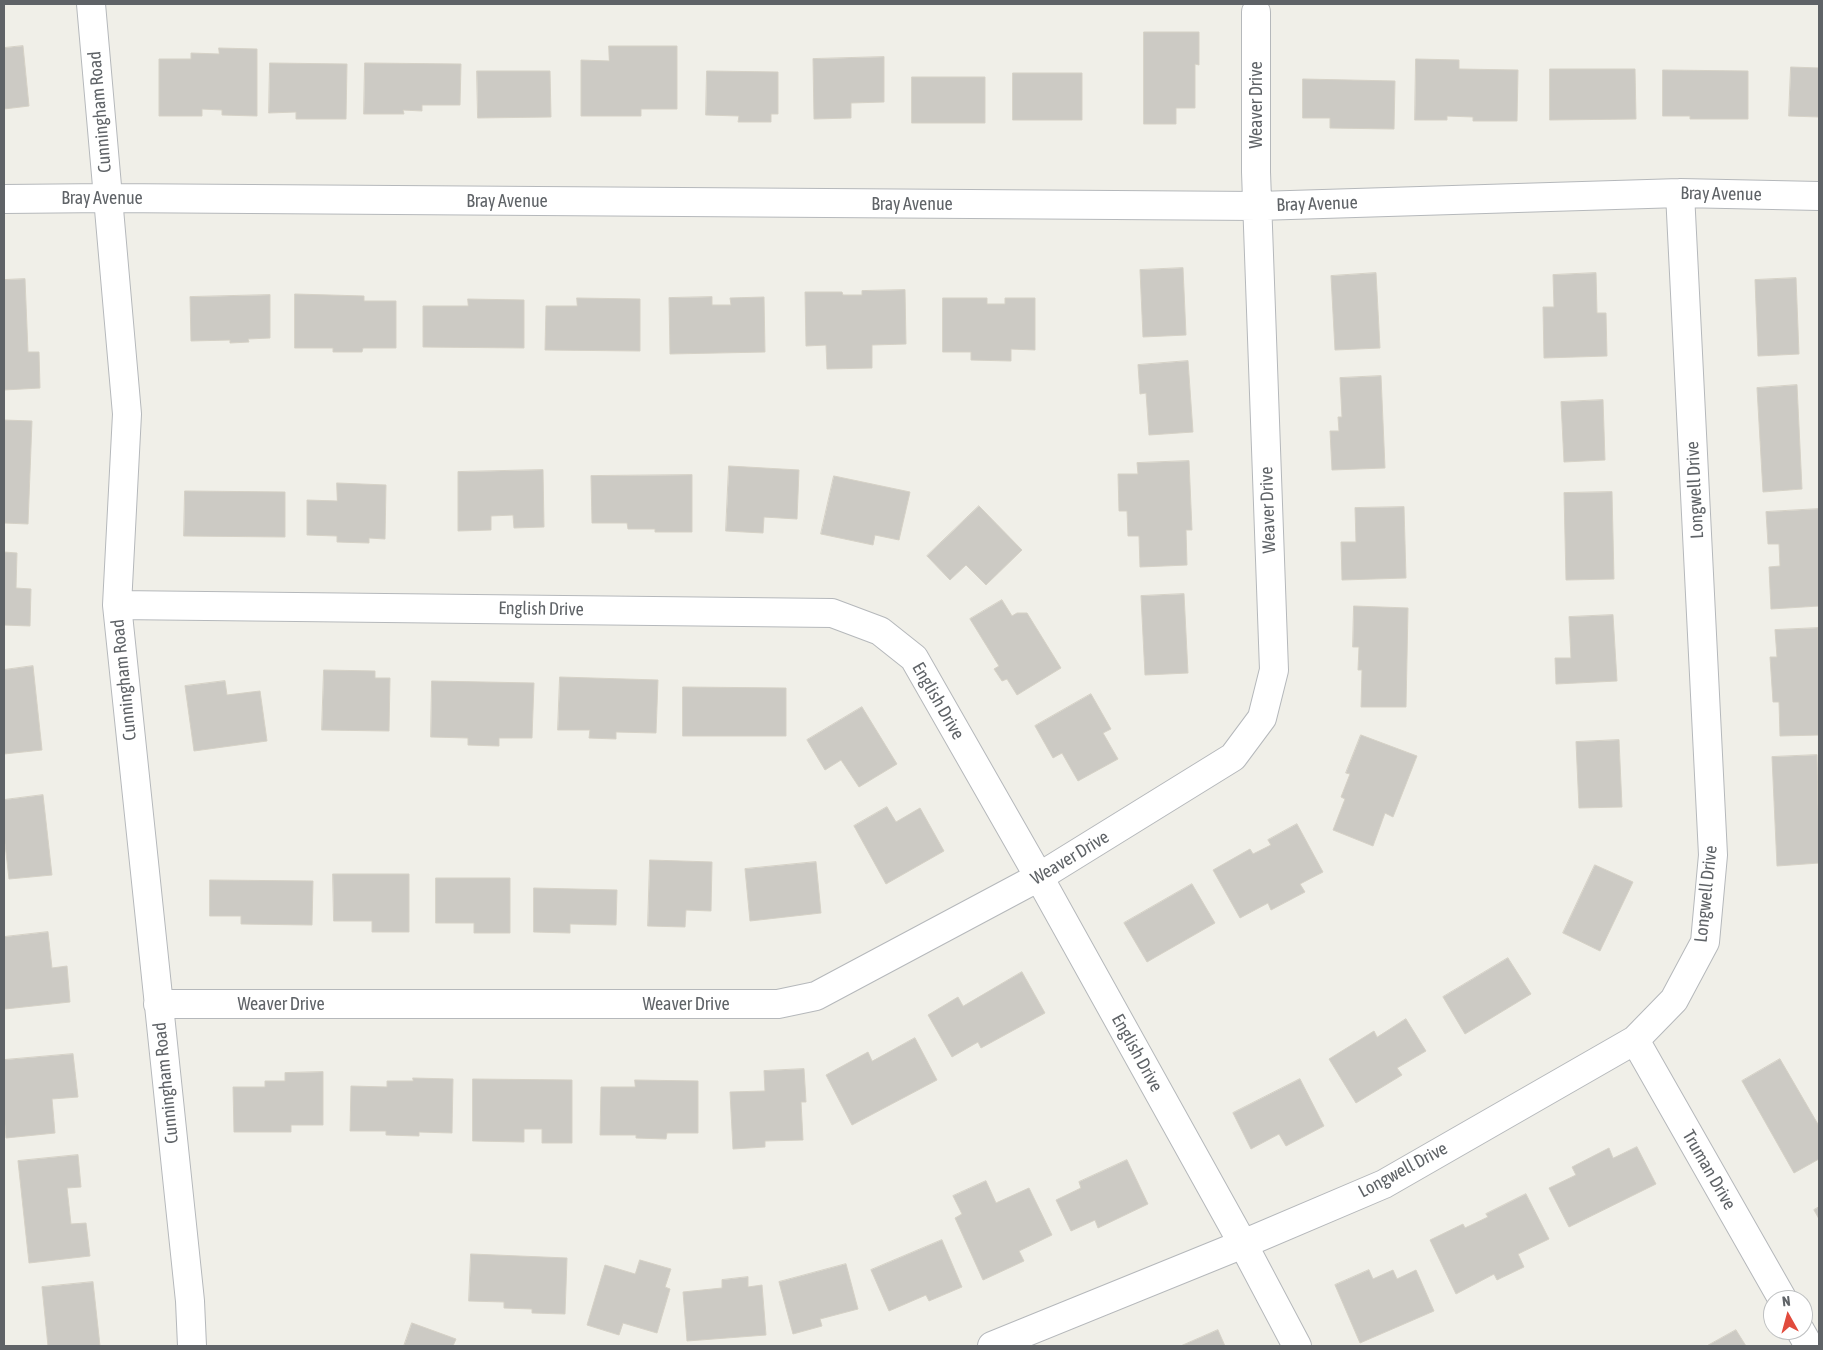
<!DOCTYPE html>
<style>
body{margin:0}
#map{position:relative;width:1823px;height:1350px;overflow:hidden;background:#f0efe8;font-family:"Asap Condensed",sans-serif}
canvas{display:block}
.frame{position:absolute;inset:0;border:5px solid #5f6367;pointer-events:none}
.north{position:absolute;left:1763px;top:1290px;width:50px;height:50px;box-sizing:border-box;background:#fff;border:1px solid #bfc1c2;border-radius:50%;rotate:353deg;font-size:14px;font-weight:700;line-height:20px;text-align:center;color:#5f6367}
.north::after{content:'';display:block;margin:auto;width:18px;height:22px;background:#e14b3d;clip-path:polygon(50% 0,100% 100%,50% 72%,0 100%)}
</style>
<div id="map">
<canvas width="1823" height="1350"></canvas>
<div class="frame"></div>
<div class="north">N</div>
</div>
<script>
const ctx = document.querySelector('canvas').getContext('2d');
ctx.lineJoin = 'round';
function paint(path, color) { ctx.fillStyle = color; ctx.fill(path, 'evenodd'); }
function trace(path, color, width, dash) { ctx.strokeStyle = color; ctx.lineWidth = width; ctx.lineCap = dash ? 'butt' : 'round'; ctx.setLineDash(dash || []); ctx.stroke(path); }
function label(font, color, halo, rows, align = 'center') {
  ctx.font = font + ' "Asap Condensed",sans-serif'; ctx.lineWidth = 4.5; ctx.setLineDash([]); ctx.textBaseline = 'middle'; ctx.strokeStyle = halo; ctx.fillStyle = color; for (const [text, x, y, turn = 0] of rows) {
    ctx.save(); ctx.translate(x, y); ctx.rotate((+turn || 0) * Math.PI / 180); ctx.textAlign = isNaN(turn) ? turn : align; if (halo) ctx.strokeText(text, 0, 0); ctx.fillText(text, 0, 0); ctx.restore();
  }
}
const building = new Path2D(`
 M1144 32H1199V65L1195 64V108H1176V124H1144Z
 M23 46 29 106 4 109V48Z
 M609 46H677V109H641V116H581V60L609 61Z
 M219 48 257 49V116L222 115V110L202 109V116H159V59H191V53L219 54Z
 M884 57V102L851 103V118L814 119 813 59Z
 M1416 59 1459 60V69L1518 70 1517 121H1473V117L1447 116V120H1415Z
 M270 63 347 64 346 119H296V112L269 113Z
 M365 63 461 64 460 105H422V111L403 110 404 114H364Z
 M1791 67 1819 68V117L1789 116Z
 M1550 69H1635L1636 119 1550 120Z
 M1663 70 1748 71V119H1690V116H1663Z
 M477 71H550L551 117 478 118Z
 M707 71 778 72V114H771V122H738L739 116 706 115Z
 M1013 73H1082V120H1013Z
 M912 77H985V123H912Z
 M1303 79 1395 81 1394 129 1330 128V118H1303Z
 M1183 268 1186 335 1143 337 1140 270Z
 M1376 273 1380 348 1335 350 1331 276Z
 M1596 273 1597 313H1606L1607 356 1544 358 1543 307H1554L1553 275Z
 M1796 278 1799 354 1758 356 1755 280Z
 M25 279 28 352H39L40 388 4 390V280Z
 M905 290 906 344 872 345V368L827 369 826 345 806 346 805 292H842L843 295H862V291Z
 M295 294 364 296V301H396V348H363L362 352H333V348H295Z
 M270 295V338L248 339 249 342 230 343V340L191 341 190 297Z
 M712 297V305H731L730 298 764 297 765 352 670 354 669 298Z
 M577 298 640 299V351L545 350 546 306H577Z
 M943 298H987V304H1005V298H1035V350L1011 349V361L971 360V352H943Z
 M468 299 524 300V348L423 347V306H468Z
 M1188 361 1193 432 1149 435 1146 393 1140 394 1138 365Z
 M1381 376 1385 468 1332 470 1330 431H1339L1338 417H1342L1340 378Z
 M1797 385 1802 489 1763 492 1757 388Z
 M1603 400 1605 460 1564 462 1561 402Z
 M4 420 32 421 28 524 4 523Z
 M1189 461 1192 530H1186L1187 565 1140 567 1139 536H1128L1127 511H1119L1118 474H1138L1137 463Z
 M729 466 799 470 797 519 764 517 763 533 726 531Z
 M543 470 544 527 514 528 513 515 491 516V530L458 531V472Z
 M692 475V532H655V529H628L627 523H592L591 476Z
 M834 476 910 492 899 540 875 535 873 545 821 534Z
 M337 483 386 485 385 539 369 538V543L337 542V536L307 535V500L337 501Z
 M185 491 285 492V537L184 536Z
 M1612 492 1614 579 1566 580 1564 493Z
 M979 506 1022 550 986 585 966 565 950 580 927 556Z
 M1404 507 1406 578 1342 580 1341 542H1356L1355 508Z
 M1819 509V606L1771 609 1769 567 1780 566 1779 544H1768L1766 512Z
 M4 552 17 553 16 588 31 589 30 626 4 625Z
 M1184 594 1188 673 1145 675 1141 596Z
 M1002 600 1012 616 1017 613H1027L1061 668 1017 695 1007 679 1002 681 994 669 999 666 970 619Z
 M1354 606 1408 608 1406 707H1361L1362 670H1358L1359 647H1353Z
 M1613 615 1617 681 1556 684 1555 658H1571L1569 617Z
 M1818 628 1819 735 1780 736 1779 702H1773L1770 657H1777L1775 630Z
 M33 666 42 750 4 754V670Z
 M324 670 375 671V678H390L389 731 322 730Z
 M560 677 658 680 656 733 616 732V739L589 738 590 730H558Z
 M225 681 227 695 260 691 267 741 194 751 185 686Z
 M432 681 534 683 532 738H499V746L468 745V738L431 737Z
 M683 687 786 688V736H683Z
 M1091 694 1111 729 1103 733 1118 759 1078 781 1062 753 1053 758 1035 726Z
 M862 707 897 764 859 787 841 760 825 770 807 740Z
 M1361 735 1417 756 1393 817 1385 813 1373 846 1333 830 1345 799 1341 797 1350 774 1346 773Z
 M1619 740 1622 807 1579 808 1576 742Z
 M1817 755 1819 863 1777 866 1772 757Z
 M43 795 52 875 9 879 4 835V800Z
 M887 807 896 822 920 808 944 851 886 884 854 826Z
 M1297 824 1323 872 1300 884 1305 892 1271 910 1268 903 1240 918 1213 870 1250 849 1253 854 1271 845 1268 840Z
 M650 860 712 862 711 911 686 910 685 927 648 926Z
 M816 862 821 913 750 921 745 869Z
 M1595 865 1633 882 1600 951 1563 933Z
 M333 874H409V932H372V921H334Z
 M436 878H510V933H474V923H436Z
 M210 880 313 881 312 925 241 924V916H210Z
 M1192 884 1215 923 1147 962 1124 923Z
 M534 888 617 890 616 925 570 924V933L534 932Z
 M48 932 52 968 67 966 70 1002 5 1009 4 994V937Z
 M1508 958 1531 994 1465 1034 1443 997Z
 M1022 972 1045 1013 981 1048 978 1042 952 1057 928 1015 958 997 963 1006Z
 M1406 1019 1426 1051 1397 1068 1402 1075 1356 1103 1329 1059 1374 1031 1377 1037Z
 M915 1038 937 1080 852 1125 826 1075 868 1052 872 1061Z
 M73 1054 78 1097 52 1099 55 1133 6 1138 4 1111V1060Z
 M1780 1059 1819 1126V1159L1794 1173 1742 1081Z
 M804 1069 806 1102H801L803 1140 765 1141V1147L733 1149 730 1092 765 1091 764 1071Z
 M323 1072V1125H291V1132H234L233 1087H265V1081H285V1073Z
 M413 1078 453 1079 452 1133 419 1132V1136L386 1135V1131H350L351 1086 387 1087V1081H413Z
 M473 1079 572 1080V1143H542V1129H524V1142L473 1141Z
 M1300 1079 1324 1126 1286 1146 1279 1134 1251 1149 1233 1113Z
 M635 1080 698 1081V1133H667L666 1139 636 1138V1135H600L601 1087H635Z
 M1637 1147 1656 1184 1569 1227 1549 1188 1576 1175 1572 1167 1609 1148 1613 1158Z
 M78 1155 81 1187 67 1188 71 1224 86 1223 90 1256 29 1263 18 1161Z
 M1127 1160 1148 1204 1098 1228 1095 1220 1071 1231 1056 1200 1081 1188 1079 1182Z
 M986 1181 996 1203 1029 1188 1052 1235 1019 1251 1024 1261 983 1280 955 1218 962 1214 953 1196Z
 M1526 1194 1549 1239 1518 1254 1524 1267 1497 1280 1494 1274 1456 1294 1430 1240 1463 1224 1465 1228 1488 1217 1486 1214Z
 M1819 1207V1219L1814 1210Z
 M942 1240 962 1287 929 1301 926 1295 889 1311 871 1270Z
 M471 1254 567 1258 565 1314 532 1313V1309L504 1308V1302L469 1301Z
 M640 1260 671 1269 665 1287 670 1289 657 1333 623 1323 619 1335 587 1325 605 1265 635 1274Z
 M846 1264 858 1309 820 1319 822 1326 793 1334 779 1282Z
 M1369 1270 1373 1279 1393 1270 1397 1279 1416 1270 1434 1311 1360 1343 1335 1285Z
 M748 1277V1287L762 1285 766 1335 687 1341 683 1292 722 1288V1280Z
 M93 1282 100 1346H48L42 1287Z
 M412 1323 456 1339 453 1346H404Z
 M1218 1330 1225 1346H1181Z
 M1736 1330 1746 1346H1707Z`);
paint(building, '#cccac4');
trace(building, '#d5d1c6', 1);
const minor = new Path2D(`
 M91 4 127 414 117 605 190 1301 192 1346
 M4 199 107 198 1258 206 1680 193 1819 196
 M117 605 832 613 880 631 914 658 1039 877 1243 1244 1297 1346
 M158 1004H778L816 996 1039 877 1233 757 1262 718 1274 670 1256 172V12
 M1635 1040 1783 1300
 M1800 1330 1809 1346
 M992 1346 1243 1244 1384 1184 1635 1040 1674 1000 1705 942 1713 855 1680 193`);
trace(minor, '#b5b8bb', 30);
trace(minor, '#fff', 28);
label('18px', '#5f6367', '#fff', [
 ["Weaver Drive",1256,105,-90],
 ["Cunningham Road",100,112,-95],
 ["Bray Avenue",1721,194,1],
 ["Bray Avenue",102,198],
 ["Bray Avenue",507,201],
 ["Bray Avenue",912,204],
 ["Bray Avenue",1317,204,-2],
 ["Longwell Drive",1695,490,-93],
 ["Weaver Drive",1268,510,-92],
 ["English Drive",541,609,1],
 ["Cunningham Road",124,680,-96],
 ["English Drive",938,701,60],
 ["Weaver Drive",1070,858,-31],
 ["Longwell Drive",1706,894,-84],
 ["Weaver Drive",281,1004],
 ["Weaver Drive",686,1004],
 ["English Drive",1137,1053,61],
 ["Cunningham Road",166,1083,-96],
 ["Longwell Drive",1403,1170,-28],
 ["Truman Drive",1709,1170,60]
]);
</script>
